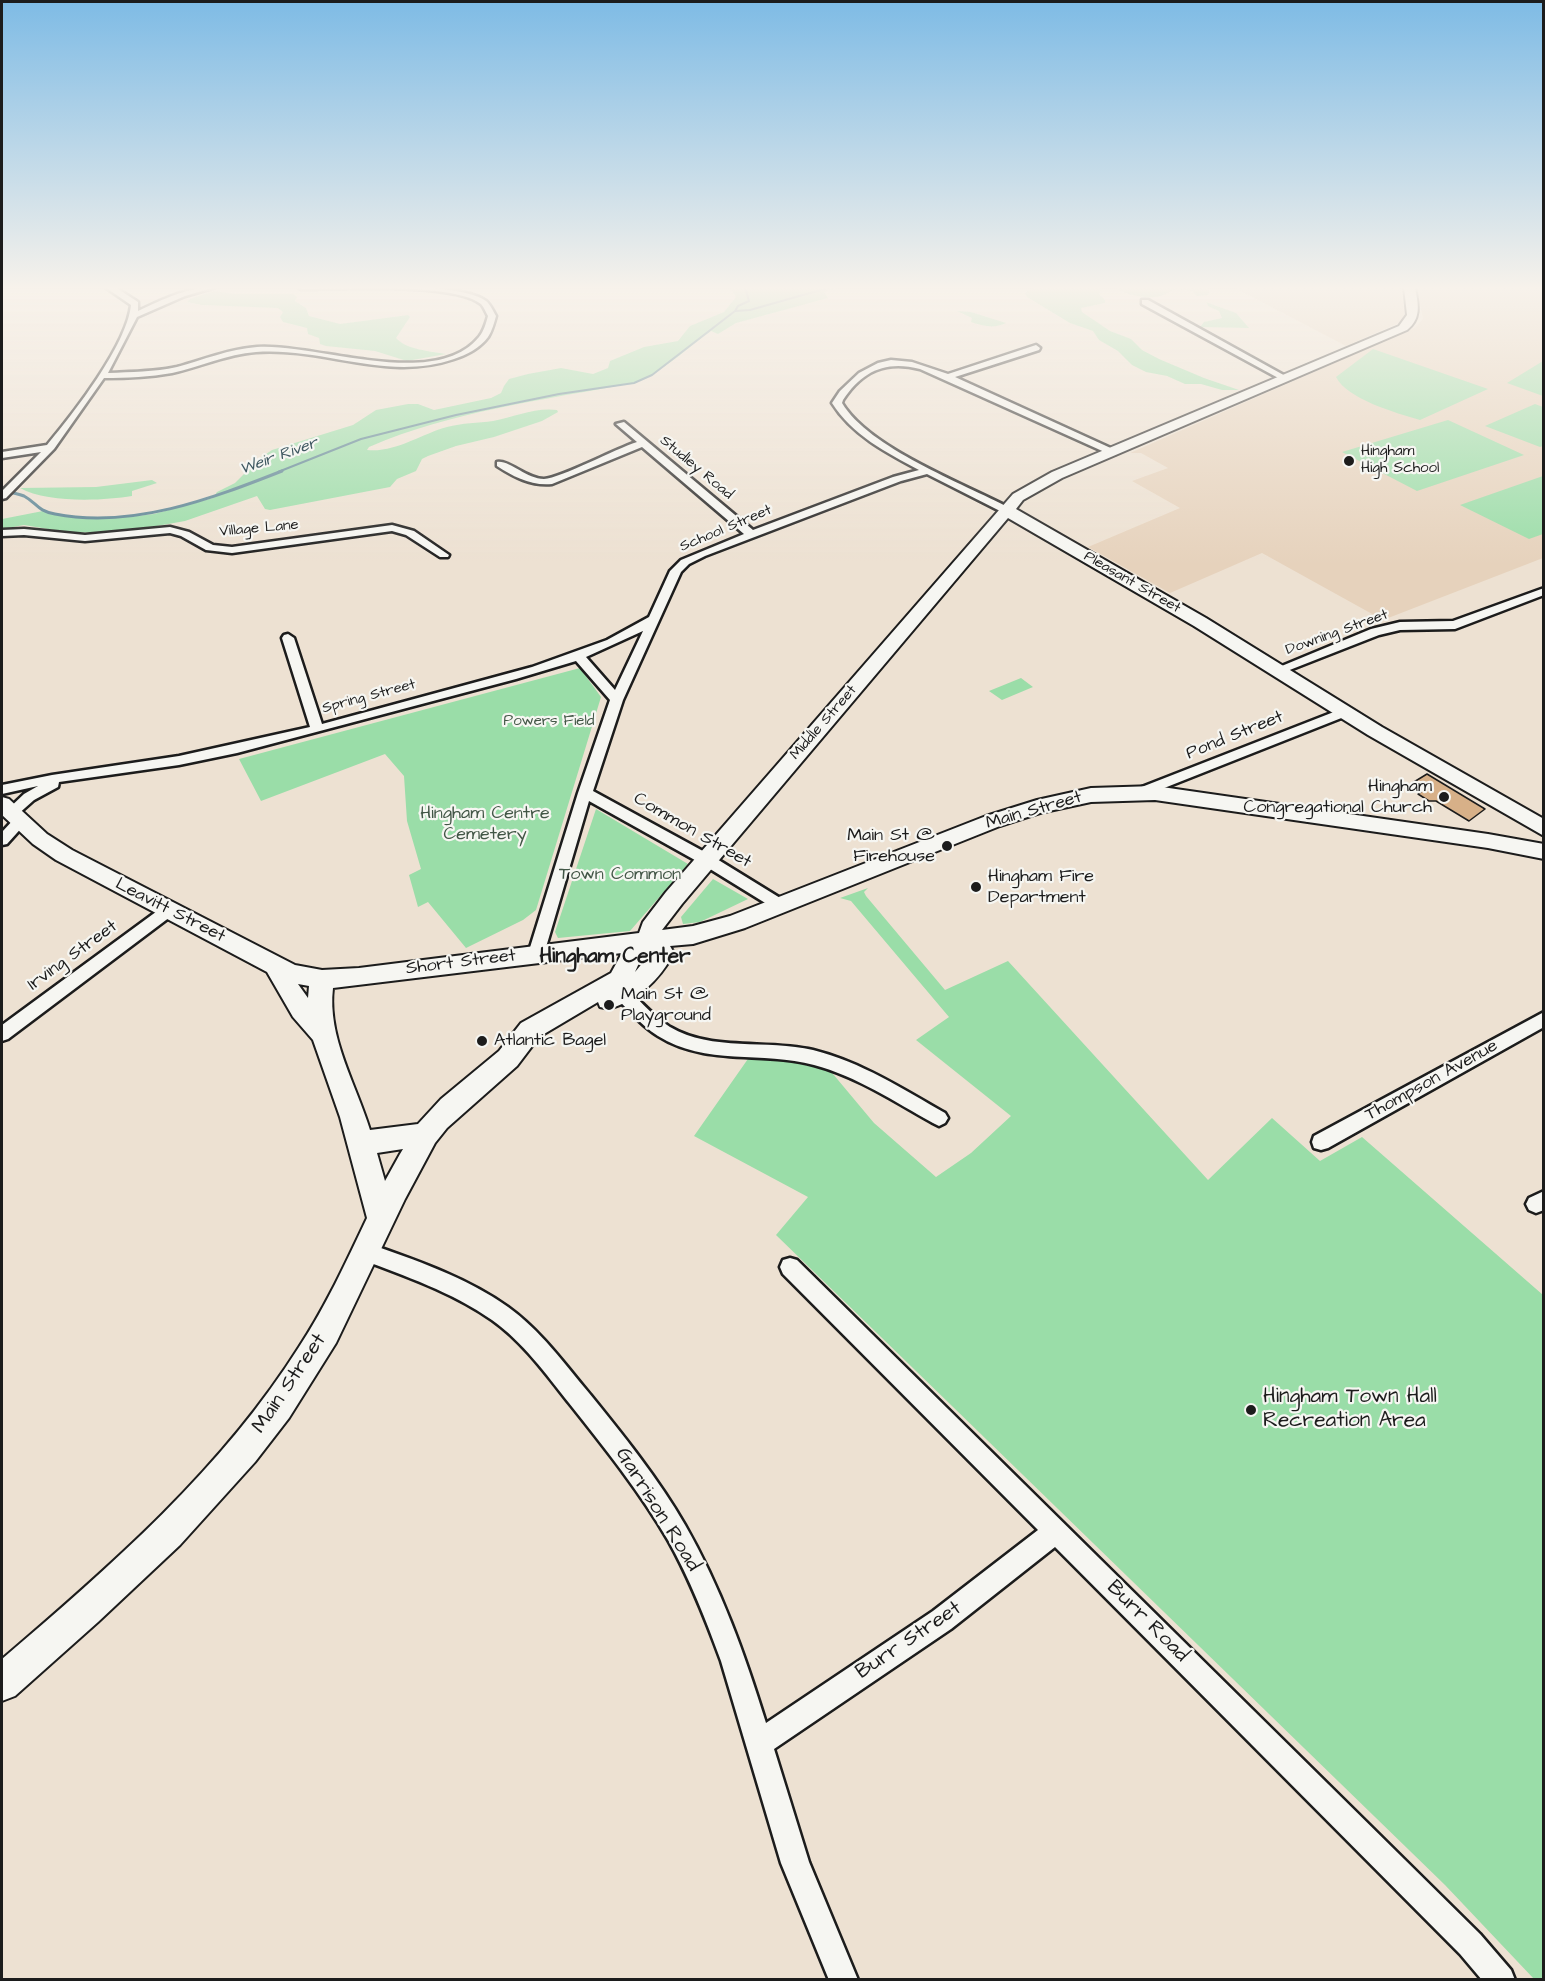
<!DOCTYPE html>
<style>
body{margin:0}
#map{position:relative;width:1545px;height:1981px;overflow:hidden;background:#ede1d2;font-family:"Architects Daughter",sans-serif}
canvas{display:block}
.frame{position:absolute;inset:0;border:3px solid #1c1c1c;pointer-events:none}
</style>
<div id="map">
<canvas width="1545" height="1981"></canvas>
<div class="frame"></div>
</div>
<script>
const ctx = document.querySelector('canvas').getContext('2d');
ctx.lineJoin = 'round';
function paint(path, color) { ctx.fillStyle = color; ctx.fill(path, 'evenodd'); }
function trace(path, color, width, dash) { ctx.strokeStyle = color; ctx.lineWidth = width; ctx.lineCap = dash ? 'butt' : 'round'; ctx.setLineDash(dash || []); ctx.stroke(path); }
function label(font, color, halo, rows, align = 'center') {
  ctx.font = font + ' "Architects Daughter",sans-serif'; ctx.lineWidth = 4.5; ctx.setLineDash([]); ctx.textBaseline = 'middle'; ctx.strokeStyle = halo; ctx.fillStyle = color; for (const [text, x, y, turn = 0] of rows) {
    ctx.save(); ctx.translate(x, y); ctx.rotate((+turn || 0) * Math.PI / 180); ctx.textAlign = isNaN(turn) ? turn : align; if (halo) ctx.strokeText(text, 0, 0); ctx.fillText(text, 0, 0); ctx.restore();
  }
}
paint(new Path2D(`
 M1233 287H1401L1405 316 1399 323 1346 346Z
 M1416 287H1543V558L1383 620 1262 553 1170 593 1088 547 1180 508 1132 481 1168 468 1141 453H1130L1416 327 1423 319Z`), '#e6d2bc');
paint(new Path2D(`
 M730 287H842L824 292 828 298 736 323 718 334 711 331C686 349 662 373 633 383 544 400 452 411 369 447L367 450C395 453 421 434 447 427 462 423 478 423 493 421 514 417 536 407 557 410L558 412 542 421 494 437 456 446 428 456 422 459 416 471 397 479 390 487 270 510 265 509 257 496 185 521 129 531 72 533 24 525 2 529V519L43 511 70 517H128L154 514 213 498 217 492 235 483 260 458 272 450 353 425 376 410 408 404H418L434 410 491 398 501 393 504 386 509 379 528 374 561 368 593 374 608 368 610 361 644 347 678 341 690 326 724 312 736 297Z
 M1033 287H1102L1099 294 1105 300V303L1081 308 1082 312 1110 331 1131 339 1142 350 1159 359 1204 378 1239 390H1222L1201 384H1185L1167 376 1146 372 1132 365 1118 351 1099 340 1093 331 1070 323 1027 297 1025 293Z
 M1115 287H1210L1208 295 1197 296 1192 291 1177 289C1171 290 1169 293 1163 295 1150 300 1127 296 1115 287Z
 M214 291 236 294H293L297 297 295 301 306 308 309 316 340 324 408 315 410 317 396 338C407 350 430 351 446 354L407 361 375 351 326 346 320 344 319 338 308 334 307 328 283 322 280 317 283 312 278 308 202 305 187 302 190 299Z
 M1206 302 1236 313 1249 328 1200 327 1204 322 1222 318 1219 311 1208 306Z
 M957 311 971 312 1006 323C994 329 983 326 971 322L972 318Z
 M1373 349 1488 389 1420 420C1396 413 1347 399 1336 377Z
 M1543 361V396L1507 383Z
 M1535 404 1543 407V446L1540 447 1485 426Z
 M1448 420 1524 455 1417 491 1342 452Z
 M1543 476V534L1529 539 1460 505Z
 M152 480 157 483 132 491V496C102 501 46 503 20 488L96 487Z
 M580 668 601 697 536 910 523 920 466 948 428 902 418 907 409 875 421 869 407 821 404 776 385 754 261 801 239 759Z
 M1021 678 1033 687 1002 700 989 691Z
 M596 809 688 864 630 931 558 938 555 932Z
 M713 879 748 899 700 922 683 924 681 917Z
 M868 888 864 892 866 896 945 990 1008 961 1208 1180 1272 1118 1320 1161 1362 1137 1543 1295V1979H1534L1445 1885 776 1235 808 1197 694 1136 750 1056 793 1059 828 1068 874 1123 936 1177 971 1153 1011 1116 916 1040 949 1017 851 901 840 898Z`), '#9adda8');
trace(new Path2D(`
 M735 311 738 306 749 301 745 287
 M278 472 361 439 456 415 559 394 634 383 652 375 735 311 750 310 831 287`), '#588292', 2);
trace(new Path2D(`
 M2 491C9 492 17 493 24 496 37 503 37 511 55 514 132 529 211 499 282 471`), '#588292', 3);
const building = new Path2D(`
 M1427 774 1485 809 1469 821 1436 801H1429L1418 794 1421 792 1409 785Z`);
paint(building, '#d7b088');
trace(building, '#1c1c1c', 1.5);
const street = new Path2D(`
 M105 287H115L138 302V311C164 299 187 287 216 287L185 296 137 317 108 373C131 372 154 372 177 367 203 360 229 349 257 347 316 343 435 391 479 337 484 331 486 323 488 316 486 313 484 307 481 304 454 282 338 289 301 289L297 287C336 287 458 280 486 301 490 304 493 311 496 316 494 323 492 331 488 337 480 348 466 355 454 359 387 382 324 347 256 352 227 354 200 367 172 373 150 377 127 378 104 378L54 449 6 498 2 499V491L41 452 2 458V452L47 445C73 414 127 345 131 305Z
 M1142 300H1148L1289 378 1282 380 1142 304Z
 M1036 345 1040 348 1039 350 955 377 1115 450V454H1109L920 369C886 360 862 371 843 400L842 403C869 448 962 483 1010 508V512H1002L927 474 901 481 705 556 689 564 681 572 623 700 593 791 712 856 785 901 788 905 785 909H775L702 864 589 801 544 954 542 958H530L528 954 578 793 610 700 576 661 516 679 237 753 179 765 59 782 58 787 34 800 16 816 11 818 4 813 24 794 38 786 2 794V785L52 775 179 756 310 727 282 638 284 635 288 634 294 638 322 724 532 667 607 640 649 617 670 571 681 560 744 534 642 447 552 484C531 486 514 477 497 466V462C510 460 526 479 544 479 561 478 615 449 637 442L616 424 624 422 753 530 893 477 919 470C887 453 852 435 832 403L840 391 859 373 878 363 891 360 912 362 948 374ZM643 631 615 690 586 657Z
 M392 525 414 531 449 555 448 557H440L406 535 392 531 232 553 206 550 181 536 170 533 85 541 24 535 2 536V530L24 529 85 535 170 527 189 532 213 545 232 547Z
 M1544 588V595L1455 629 1400 630 1379 635 1282 673H1274L1272 670 1371 629 1400 622 1453 621Z
 M1344 708 1349 709 1350 712 1349 715 1144 796 1139 798 1132 793 1134 790Z
 M20 816 27 821 25 824 7 844 2 845V832L15 818Z
 M169 904 174 906 177 910 174 914 8 1039 2 1041V1025L164 906Z
 M614 979 620 981C636 996 651 1015 670 1027 712 1052 767 1039 813 1050 861 1062 903 1089 945 1113L948 1118 945 1123 939 1126 933 1123C895 1102 856 1076 814 1065 763 1051 705 1066 658 1036 639 1024 624 1005 608 989L606 985 608 981Z
 M1544 1012V1027L1328 1148 1321 1150 1314 1148 1312 1142 1314 1136Z
 M1544 1191V1210L1536 1213 1529 1210 1526 1204 1529 1198Z
 M367 1243C415 1260 466 1277 508 1307 540 1330 564 1363 589 1393 623 1435 658 1478 685 1525 721 1588 745 1655 766 1723L933 1611 1038 1530 783 1274 780 1267 783 1260 790 1258 797 1260 1480 1934 1511 1970 1515 1980H1482L1460 1954 1055 1547 951 1629 774 1749 809 1862 858 1980H829L781 1863 721 1661C706 1620 690 1579 668 1540 640 1492 604 1447 569 1403 546 1374 523 1342 492 1320 452 1292 405 1276 360 1259L357 1252 360 1245Z`);
const secondary = new Path2D(`
 M1404 287H1415C1418 304 1422 318 1407 330L1062 478 1023 500 1016 509 1206 618 1382 727 1544 819V836L1368 735 1194 626 1008 518 682 904 662 930 693 926 730 916 986 816 1037 800 1091 788 1155 786 1488 834 1544 844V859L1488 848 1155 800 1091 802 1040 813 1000 826 745 928 693 944 670 946 674 953C659 980 639 1000 609 1009L600 1007 598 1002 539 1037 517 1066 447 1128 435 1143 405 1199 336 1343 289 1418 255 1462 180 1545 98 1622 15 1696 2 1701V1659C111 1566 222 1469 299 1347 326 1306 346 1262 367 1218L340 1117 313 1040 293 1017 267 972 56 860 33 844 2 815V797L9 799 47 834 72 850 295 965 322 970 359 968 639 933 643 922 666 892 1013 494 1052 472 1399 326 1407 315ZM622 953 611 973 521 1023 499 1051 441 1099 418 1124 370 1130C356 1084 327 1037 333 988ZM650 954 635 972 639 963ZM298 984 309 986 308 998ZM403 1149 400 1154 385 1181 377 1153Z`);
trace(street, '#1c1c1c', 5);
trace(secondary, '#1c1c1c', 4);
paint(street, '#f6f6f2');
paint(secondary, '#f6f6f2');
const sky = ctx.createLinearGradient(0, 0, 0, 565);
sky.addColorStop(0, '#7ebbe5');
sky.addColorStop(0.51, '#f7f2eb');
sky.addColorStop(1, '#f7f2eb00');
ctx.fillStyle = sky;
ctx.fillRect(0, 0, 1545, 565);
for (const [x, y, r, color] of [
 [1349,461,6,"#1c1c1c"],
 [1444,797,6,"#1c1c1c"],
 [947,846,6,"#1c1c1c"],
 [976,887,6,"#1c1c1c"],
 [609,1005,6,"#1c1c1c"],
 [482,1041,6,"#1c1c1c"],
 [1251,1410,6,"#1c1c1c"]
]) { const dot = new Path2D(); dot.arc(x, y, r, 0, 2 * Math.PI); ctx.fillStyle = color; ctx.fill(dot); trace(dot, '#f6f6f2', 2); }
label('15px', '#1c1c1c', '#f6f6f2', [
 ["Hingham",1361,452],
 ["High School",1361,469]
], 'left');
label('15px', '#1c1c1c', '#f6f6f2', [
 ["Studley Road",696,468,40],
 ["Village Lane",259,529,-5],
 ["School Street",726,529,-23],
 ["Pleasant Street",1132,583,30],
 ["Downing Street",1337,633,-20],
 ["Spring Street",369,697,-15],
 ["Middle Street",824,723,-49]
]);
label('15px', '#425646', '#f6f6f2', [
 ["Powers Field",549,722]
]);
label('italic 16px', '#3f5861', '#f6f6f2', [
 ["Weir River",279,457,-20]
]);
label('18px', '#1c1c1c', '#f6f6f2', [
 ["Pond Street",1235,736,-22],
 ["Main Street",1034,811,-16],
 ["Common Street",692,831,30],
 ["Leavitt Street",170,911,27],
 ["Irving Street",73,956,-36],
 ["Short Street",461,963,-7],
 ["Thompson Avenue",1432,1081,-29]
]);
label('18px', '#1c1c1c', '#f6f6f2', [
 ["Hingham",1432,787,"right"],
 ["Congregational Church",1432,808,"right"],
 ["Main St @",935,836,"right"],
 ["Firehouse",935,857,"right"],
 ["Hingham Fire",988,877],
 ["Department",988,898],
 ["Main St @",621,995],
 ["Playground",621,1016],
 ["Atlantic Bagel",494,1041]
], 'left');
label('18px', '#425646', '#f6f6f2', [
 ["Hingham Centre",485,814],
 ["Cemetery",485,835],
 ["Town Common",620,875]
]);
label('bold 21px', '#1c1c1c', '#f6f6f2', [
 ["Hingham Center",615,958]
]);
label('21px', '#1c1c1c', '#f6f6f2', [
 ["Main Street",290,1384,-56],
 ["Garrison Road",657,1510,58],
 ["Burr Road",1147,1622,45],
 ["Burr Street",909,1641,-34]
]);
label('21px', '#1c1c1c', '#f6f6f2', [
 ["Hingham Town Hall",1263,1398],
 ["Recreation Area",1263,1422]
], 'left');
</script>
